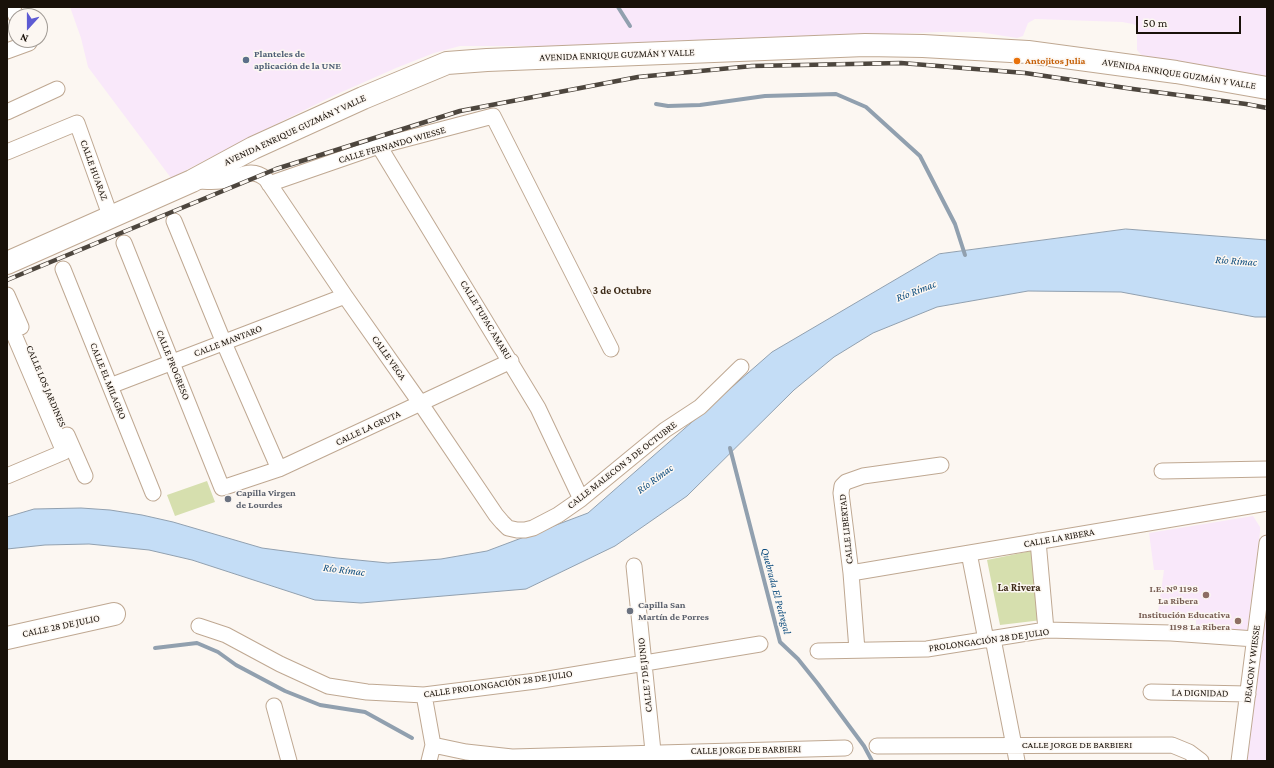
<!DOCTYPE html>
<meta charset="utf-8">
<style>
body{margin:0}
#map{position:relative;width:1274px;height:768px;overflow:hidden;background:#fcf7f2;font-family:"Crimson Pro",serif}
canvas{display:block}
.frame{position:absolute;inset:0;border:8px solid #191109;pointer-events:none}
.north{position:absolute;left:8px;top:8px;width:40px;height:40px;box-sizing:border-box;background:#fcf7f2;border:1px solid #a19b95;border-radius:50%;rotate:201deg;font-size:11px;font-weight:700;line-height:16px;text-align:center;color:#191109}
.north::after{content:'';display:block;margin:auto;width:14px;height:18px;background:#5d5bd3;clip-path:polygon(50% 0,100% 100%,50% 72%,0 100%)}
.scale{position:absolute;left:1136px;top:16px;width:105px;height:18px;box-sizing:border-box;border:2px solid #191109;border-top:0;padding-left:5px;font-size:12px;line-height:14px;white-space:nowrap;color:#191109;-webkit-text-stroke:3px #fcf7f2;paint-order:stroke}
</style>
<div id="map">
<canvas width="1274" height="768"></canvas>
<div class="frame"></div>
<div class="north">N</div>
<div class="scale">50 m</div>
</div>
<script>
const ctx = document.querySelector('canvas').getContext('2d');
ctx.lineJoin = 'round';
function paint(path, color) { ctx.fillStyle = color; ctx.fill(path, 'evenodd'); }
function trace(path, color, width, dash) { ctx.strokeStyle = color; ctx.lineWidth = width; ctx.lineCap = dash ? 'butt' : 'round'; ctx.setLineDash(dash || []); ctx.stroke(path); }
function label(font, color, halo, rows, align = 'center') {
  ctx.font = font + ' "Crimson Pro",serif'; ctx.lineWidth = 3; ctx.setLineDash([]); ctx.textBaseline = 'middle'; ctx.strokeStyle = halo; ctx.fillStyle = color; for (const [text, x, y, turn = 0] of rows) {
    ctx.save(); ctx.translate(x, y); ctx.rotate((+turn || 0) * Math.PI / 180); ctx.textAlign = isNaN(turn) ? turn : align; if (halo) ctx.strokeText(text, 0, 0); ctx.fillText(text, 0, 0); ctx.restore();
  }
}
paint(new Path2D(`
 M70 7H1267V77L1143 57 1137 50V26L1133 24 1122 22 1035 19 1028 23 1023 36 1017 38 979 32H940L613 46H460L434 53 396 68 335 95 248 138 171 178 88 67 81 38Z
 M1253 516 1260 527V532L1247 632 1196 629V620L1157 619 1164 570H1154L1149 533Z
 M1267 594V761H1246Z`), '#f9e8fa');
paint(new Path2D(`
 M207 481 215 502 175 516 167 495Z
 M1031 551 1042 620 1000 625 987 560Z`), '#d6dfae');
const water = new Path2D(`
 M1126 229 1267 240V317H1255L1121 292 1028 291 937 307 873 333 834 357 794 390 687 496 615 546 526 589 361 603 315 600 192 560 149 550 89 544 45 545 7 549V517L34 509 81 508 110 510 142 515 173 522 262 548 337 558 388 563 441 559 487 551 588 513 772 352 939 254Z`);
paint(water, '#c4ddf6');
trace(water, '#91a0af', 1);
trace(new Path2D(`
 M618 7 630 26
 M656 104 668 106 700 105 765 96 836 94 866 107 920 156 955 224 965 255
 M730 448 780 642 798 659 818 684 864 746 872 761
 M155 648 197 643 218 652 236 665 285 691 320 705 365 712 412 738`), '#91a0af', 4);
const street = new Path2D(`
 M12 7 16 16
 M7 51 29 43 28 40
 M7 112 57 89
 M379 146 538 408 581 499
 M7 152 77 123 111 218
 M194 181C203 181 212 182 220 181 238 180 249 165 266 179L345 296 421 404 496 515 502 522 508 528 517 530H525L533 528 558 515 581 499 665 430 700 407 741 367
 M269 184 379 146 493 116 611 349
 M174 221 224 343 279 469
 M124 243 222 488 279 469 511 361
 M63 269 153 493
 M7 295 21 327
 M7 318 64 452 7 476
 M110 386 345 296
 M67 435 85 476
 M1162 471 1267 469
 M1038 541 1046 630
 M969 553 986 640
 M634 566 654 761
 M851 573 1267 503
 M199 626 226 635 280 664 328 686 367 692 424 695 536 681 760 644
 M993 639 1017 761
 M857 650 851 573 841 493 842 486 846 482 863 476 941 465
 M818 651 927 649 1046 630 1171 633 1255 639
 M1151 692 1248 694
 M424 695 433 745 429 761
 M274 706 289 761
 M433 745 466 752 512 757 845 748
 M877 746 1172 745 1189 752 1201 761
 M1239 761 1267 543`);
const secondary = new Path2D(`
 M7 263 192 181 253 148 363 98 447 63 487 60 865 45 923 46 1028 52 1176 72 1267 88
 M7 638 114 614`);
trace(street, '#bfa892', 17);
trace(secondary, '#bfa892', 24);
trace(street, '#fff', 15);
trace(secondary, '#fff', 22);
const rail = new Path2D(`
 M7 280 276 169 460 111 638 77 752 66 901 63 1025 73 1133 89 1246 104 1267 108`);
trace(rail, '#4d463e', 4.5);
trace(rail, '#fcf7f2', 3, [9]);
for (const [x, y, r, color] of [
 [246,60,4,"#5c6f8a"],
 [1017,61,4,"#e8710a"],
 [228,499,4,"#6b7280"],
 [1206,595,4,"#8d6e63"],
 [630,611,4,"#6b7280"],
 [1238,621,4,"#8d6e63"]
]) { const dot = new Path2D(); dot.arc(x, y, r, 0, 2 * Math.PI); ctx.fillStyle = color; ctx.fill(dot); trace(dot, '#fcf7f2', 1.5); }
label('bold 10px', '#4e5e75', '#fcf7f2', [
 ["Planteles de",254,54],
 ["aplicación de la UNE",254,66]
], 'left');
label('10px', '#191109', '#fcf7f2', [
 ["AVENIDA ENRIQUE GUZMÁN Y VALLE",617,55,-2],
 ["AVENIDA ENRIQUE GUZMÁN Y VALLE",1179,74,9],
 ["AVENIDA ENRIQUE GUZMÁN Y VALLE",295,130,-25],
 ["CALLE FERNANDO WIESSE",392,145,-16],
 ["CALLE HUARAZ",94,170,70],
 ["CALLE TUPAC AMARU",486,320,59],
 ["CALLE MANTARO",228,341,-21],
 ["CALLE VEGA",389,358,55],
 ["CALLE PROGRESO",173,365,68],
 ["CALLE EL MILAGRO",108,381,68],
 ["CALLE LOS JARDINES",46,386,67],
 ["CALLE LA GRUTA",368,428,-25],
 ["CALLE MALECON 3 DE OCTUBRE",622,465,-38],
 ["CALLE LIBERTAD",846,529,-96],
 ["CALLE LA RIBERA",1059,538,-10],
 ["CALLE 28 DE JULIO",61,626,-12],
 ["PROLONGACIÓN 28 DE JULIO",989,640,-8],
 ["DEACON Y WIESSE",1252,664,-83],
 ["CALLE 7 DE JUNIO",645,675,-96],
 ["CALLE PROLONGACIÓN 28 DE JULIO",498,684,-8],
 ["LA DIGNIDAD",1200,693,1],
 ["CALLE JORGE DE BARBIERI",1077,745],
 ["CALLE JORGE DE BARBIERI",746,750,-1]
]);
label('bold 10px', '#c56008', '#fcf7f2', [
 ["Antojitos Julia",1025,61]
], 'left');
label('bold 10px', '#5b616d', '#fcf7f2', [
 ["Capilla Virgen",236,493],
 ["de Lourdes",236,505],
 ["Capilla San",638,605],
 ["Martín de Porres",638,617]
], 'left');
label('bold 10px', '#785e54', '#fcf7f2', [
 ["I.E. Nº 1198",1198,589],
 ["La Ribera",1198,601],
 ["Institución Educativa",1230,615],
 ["1198 La Ribera",1230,627]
], 'right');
label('italic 11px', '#094a7c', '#fcf7f2', [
 ["Río Rímac",1236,261,4],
 ["Río Rímac",916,291,-21],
 ["Río Rímac",655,479,-36],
 ["Río Rímac",344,570,7],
 ["Quebrada El Pedregal",776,591,75]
]);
label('bold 11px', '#3e2c19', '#fcf7f2', [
 ["3 de Octubre",622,291],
 ["La Rivera",1019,588]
]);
</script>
